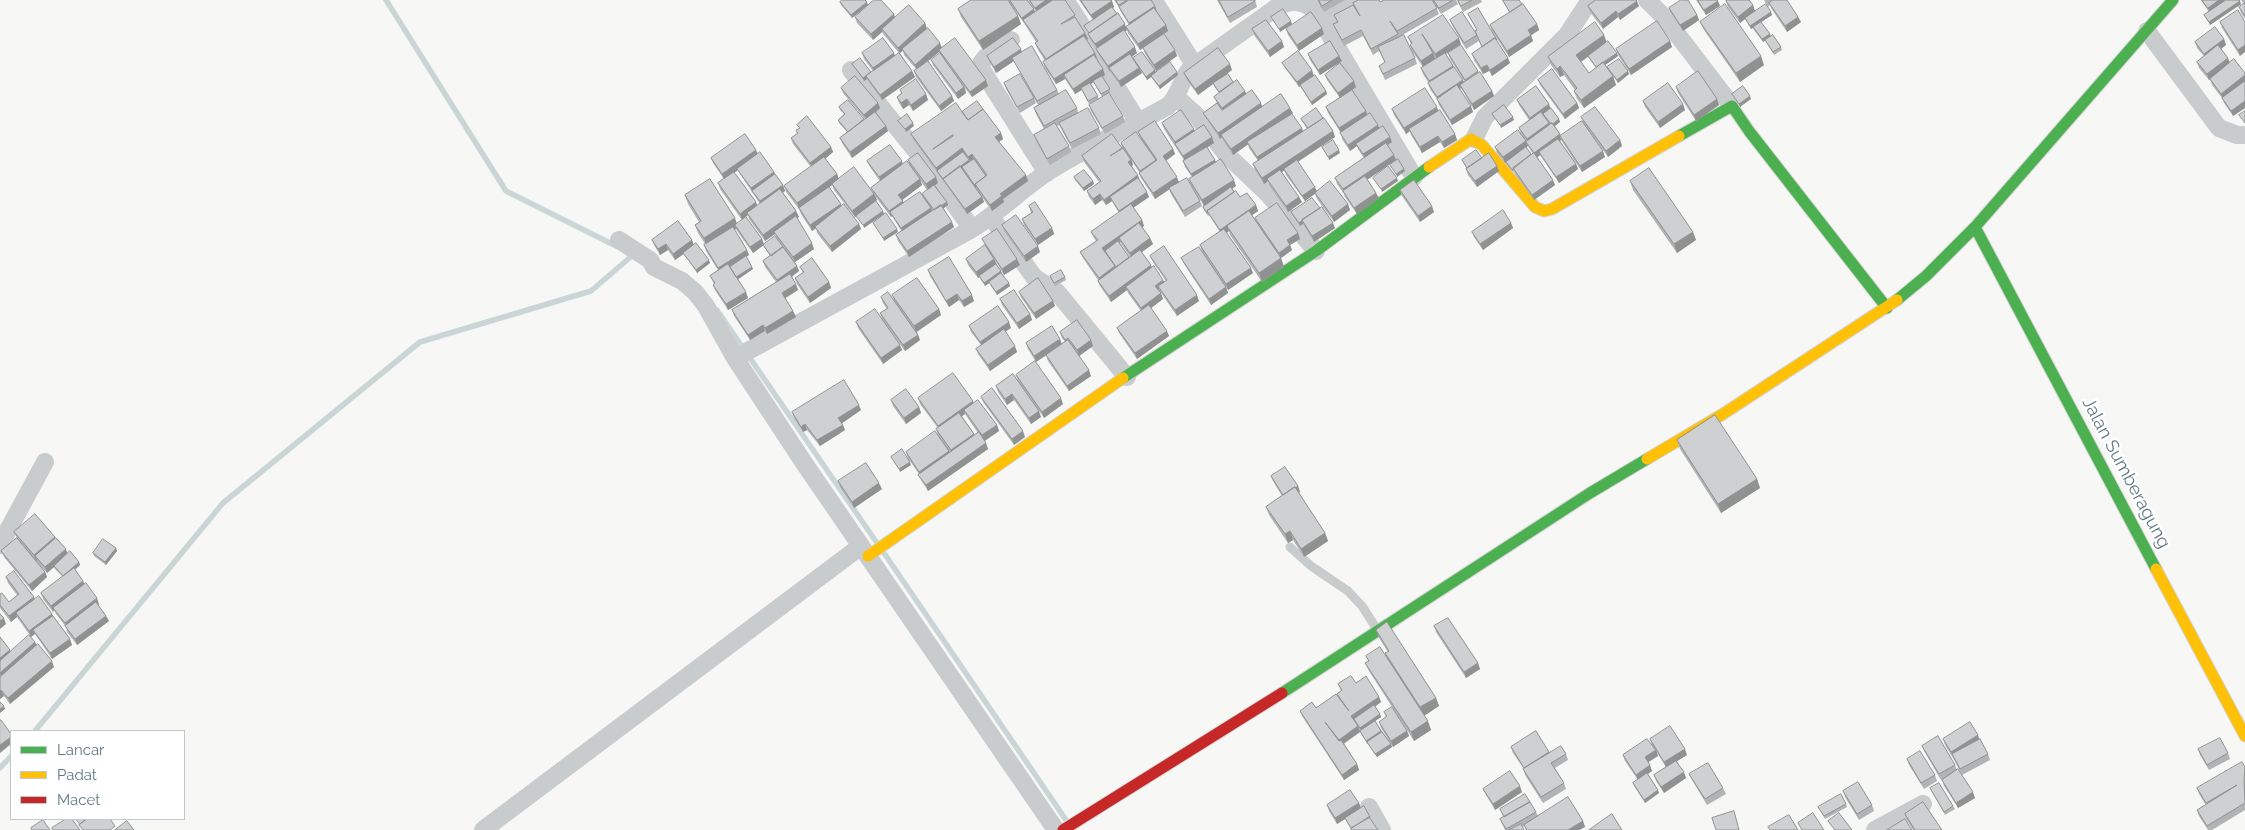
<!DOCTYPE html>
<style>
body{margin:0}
#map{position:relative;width:2245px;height:830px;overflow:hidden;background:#f7f7f6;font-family:Raleway,sans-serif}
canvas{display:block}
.legend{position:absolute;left:10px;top:730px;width:175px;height:90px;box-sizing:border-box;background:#fff;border:1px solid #c0cacd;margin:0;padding:6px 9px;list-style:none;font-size:15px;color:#617a82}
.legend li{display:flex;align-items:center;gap:10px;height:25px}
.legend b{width:25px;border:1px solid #c0cacd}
</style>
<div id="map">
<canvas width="2245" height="830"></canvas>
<ul class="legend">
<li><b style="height:6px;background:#4caf50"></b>Lancar</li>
<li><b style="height:6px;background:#ffc107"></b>Padat</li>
<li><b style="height:6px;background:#c62828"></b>Macet</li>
</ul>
</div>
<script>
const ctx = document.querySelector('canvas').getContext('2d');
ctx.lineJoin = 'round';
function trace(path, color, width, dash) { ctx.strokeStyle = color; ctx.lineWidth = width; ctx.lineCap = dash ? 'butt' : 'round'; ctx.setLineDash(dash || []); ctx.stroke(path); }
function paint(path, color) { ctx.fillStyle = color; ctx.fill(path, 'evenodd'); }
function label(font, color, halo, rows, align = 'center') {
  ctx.font = font + ' Raleway,sans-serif'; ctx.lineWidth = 5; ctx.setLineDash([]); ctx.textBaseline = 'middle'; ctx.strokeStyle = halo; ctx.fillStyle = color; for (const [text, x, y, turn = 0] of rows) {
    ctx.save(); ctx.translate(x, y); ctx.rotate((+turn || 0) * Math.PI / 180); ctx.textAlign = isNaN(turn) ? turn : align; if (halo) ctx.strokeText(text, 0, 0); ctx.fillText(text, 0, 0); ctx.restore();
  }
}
trace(new Path2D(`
 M386 0 506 191 616 246
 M717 310 877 543
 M884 553 1066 820
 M35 731 223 503 420 342 591 291 634 254
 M0 768 11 756`), '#cad6d6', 5.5);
const fast = new Path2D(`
 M1679 136 1732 106 1749 131 1887 308
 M1975 227 2156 569
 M1897 300 1926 276 1975 227 2173 0
 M1123 378 1316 251 1429 167
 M1282 693 1590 493 1647 459`);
const slow = new Path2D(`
 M1429 167 1471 139 1482 145 1535 207 1544 211 1552 209 1679 136
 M1647 459 1723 414 1897 300
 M868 556 1123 378
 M2156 569 2245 736`);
const jam = new Path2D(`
 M1063 830 1282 693`);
trace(fast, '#d4d5d6', 13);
trace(slow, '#d4d5d6', 13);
trace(jam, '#d4d5d6', 13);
trace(new Path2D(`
 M1290 547 1311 566 1348 591 1362 606 1378 631`), '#c9cccc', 9);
trace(new Path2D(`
 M1065 0 1079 21 1101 62 1138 122
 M1647 0 1664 17 1732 106
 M1154 1 1195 66
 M1323 21 1358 0
 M2147 31 2219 128 2237 135H2245
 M1011 40 986 57 981 63 982 70 1047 173
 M851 70 921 157 972 229
 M1177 98 1197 116 1226 154 1268 194 1316 251
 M1474 139 1485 117 1567 35 1590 0
 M991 217 1034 277 1057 292 1127 377
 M619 240 650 260 654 267 682 281 695 292 706 306 735 358 804 463 1056 830
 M735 358 972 229C999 212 1022 189 1049 171 1088 147 1128 128 1168 106 1180 95 1180 81 1190 69L1280 5C1294 0 1303 1 1315 10L1414 177
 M0 545 45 462
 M1369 807 1382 830
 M483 830 861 546
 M1875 830 1923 804`), '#c9cccc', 18);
trace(fast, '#4caf50', 11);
trace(slow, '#ffc107', 11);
trace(jam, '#c62828', 11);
paint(new Path2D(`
 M865 0 852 18 841 5 840 2Z
 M971 0H1027L1035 12 1036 11 1028 0H1065L1085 33 1088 39 1086 40 1095 53 1105 75 1103 77 1111 92 1102 97 1094 82 1091 84 1099 99 1089 104 1082 90 1075 94 1065 79 1056 84 1045 68 1043 62 1045 61 1037 48 1035 43 1036 42 1024 23 1009 2 1018 16 1021 24 983 50 961 17 958 9Z
 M1079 0H1111L1114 7 1113 8 1126 27 1129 25 1121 12 1119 7 1114 0H1151L1157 12 1166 25 1168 31 1140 50 1128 33 1127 30 1125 32 1137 53 1132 57 1134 59 1155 70 1156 72H1177L1178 75 1160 89 1151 77 1147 80 1140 69 1142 73 1121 87 1110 71V72L1098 54 1096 48 1090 39 1088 34 1089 33 1084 26 1093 20Z
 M1217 0H1255L1257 7 1230 23Z
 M1317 0H1345L1324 12Z
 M1384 0H1456L1458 4 1441 14 1434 3 1439 14 1399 37 1398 35 1399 37 1415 58 1417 64 1385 80 1379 66 1385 63 1379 51 1373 55 1363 36 1344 46 1333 24 1337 22 1334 15 1355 8 1353 3 1380 2Z
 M1457 0H1481L1482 2 1463 12Z
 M1502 0H1519L1537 24 1539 30 1531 35 1533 41 1509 57 1492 31 1490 25 1510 12Z
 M1696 0H1717L1720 6 1706 15Z
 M1764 0H1787L1798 17 1801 22 1787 32 1771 8 1770 5 1768 7Z
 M2201 0H2239L2241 4 2210 25 2204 15 2209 12Z
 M2241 0H2245V19L2241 13 2239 7 2244 4Z
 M1726 1 1753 5 1755 11 1771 12 1772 15 1761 22 1770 34 1771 36 1781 47 1782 50 1774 55 1765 40 1763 42 1754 30 1753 28 1751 29 1745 19 1740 23 1728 7Z
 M1588 6H1639L1620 20 1618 17 1603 29 1590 12Z
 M1669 8 1697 15 1699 20 1683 31 1671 13Z
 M1468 14 1497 42 1510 63 1492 76 1489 71 1483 74 1474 60 1472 54 1482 47 1478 38 1479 41 1466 49 1452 25 1450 20 1476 34 1477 30Z
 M855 17 895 18 925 23 927 29 942 47 988 86 972 97 965 88 966 93 958 99 933 65 931 60 940 54 939 52 928 61 952 96 954 101 941 111 916 77 914 71 916 69 904 55 903 51 900 53 912 71 915 77 882 100 869 82 867 79 864 81 854 67 852 64 871 73 873 71 864 59 862 53 895 56 899 53 884 35 882 32 873 40 857 23Z
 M1700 22 1764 65 1740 82 1704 30Z
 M2220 22H2245L2240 56 2222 28Z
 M1252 29 1284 47 1270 57 1254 35Z
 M1286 29 1324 34 1299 51 1288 35Z
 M1604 35 1606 42 1618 56 1605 65 1608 69 1607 67 1629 74 1618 83 1611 73 1613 76 1616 85 1584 108 1577 99 1574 91 1575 90 1564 75 1560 77 1551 65 1548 57ZM1588 57 1596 68 1589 73 1581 62Z
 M1408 37 1461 44 1446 54 1464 82H1465L1450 59 1448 53 1479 72 1492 91 1494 96 1474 110 1461 88 1460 89 1473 112 1452 125 1439 105 1437 99 1430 89 1428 83H1429L1423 74 1421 68 1423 67 1412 51 1410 45 1411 44Z
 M2224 39 2226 45 2221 49 2230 63 2245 73V108L2233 116 2224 103 2222 98 2212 85 2210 79 2209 80 2199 68 2197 62 2204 56 2197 48 2195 42Z
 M1670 41 1672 47 1631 75 1618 55 1616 49Z
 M1143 48 1177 56 1156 71 1145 54Z
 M1022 52 1057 90 1059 94 1077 108 1078 113 1099 128 1101 134 1072 149 1059 125 1057 126 1069 146 1071 152 1050 165 1036 141 1034 135 1044 129 1036 114 1034 108 1038 105 1014 61 996 73 989 61 987 56Z
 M1308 54 1339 56 1342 61 1320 75 1310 60Z
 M1282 63 1314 76 1326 91 1327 94 1312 105 1300 86 1299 87 1285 68Z
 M1232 70 1198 95 1186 79 1184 73Z
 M1325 75 1356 87 1352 90 1367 115 1392 142 1387 146 1396 160 1367 180 1379 198 1357 214 1345 197 1344 194 1337 184 1335 178 1364 158 1358 149 1357 146 1350 151 1342 139 1341 133 1328 113 1326 107 1340 98 1327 80Z
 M1538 80 1577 103 1579 108 1565 119 1540 85Z
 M1234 82 1245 91 1246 94 1262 106 1293 113 1290 115 1303 132 1307 129 1301 119H1323L1333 131 1335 137 1298 162 1317 191 1348 204 1350 210 1334 222 1317 199 1315 194 1305 201 1286 175 1284 170 1282 172 1299 197 1302 202 1288 212 1269 185 1268 181 1264 184 1255 170 1253 164 1258 161 1249 148 1248 144 1233 155 1223 140 1222 137 1220 139 1206 118 1203 113 1217 103 1214 97 1219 93 1214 86 1213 83Z
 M1004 83 1034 98 1036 103 1020 113 1006 89Z
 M1676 87 1717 99 1719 105 1696 121 1678 93Z
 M841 88 880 108 876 112 886 126 888 131 852 158 842 143 840 138 847 132 839 123 838 120 844 114 840 110 839 107 864 120 865 119 843 93Z
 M900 90 926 94 928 100 913 111 909 105 903 109 899 103 897 97 902 93Z
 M1517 100 1550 108 1559 119 1560 122 1555 126 1561 136 1583 122 1581 117 1620 140 1622 146 1608 157 1587 128 1605 157 1582 172 1561 140 1560 141 1576 164 1578 169 1559 183 1542 158 1540 155 1537 157 1555 185 1534 200 1515 174 1514 171 1513 172 1507 165 1506 162 1505 163 1497 153 1495 147 1527 142 1521 134 1519 128 1529 120 1519 105ZM1528 146 1533 154 1532 155 1526 147Z
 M1643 101 1683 104 1685 110 1660 128 1645 107Z
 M1089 105 1123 116 1125 122 1105 134 1091 111Z
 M1392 109 1438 111 1455 134 1457 140 1444 148 1440 142 1422 153 1411 135 1410 131 1406 134 1394 115Z
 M962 112 1001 133 1003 139 999 142 1026 175 1028 181 1003 199 1004 202 992 211 982 197 984 202 967 214 913 139 911 134Z
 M1162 123 1195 131 1214 143 1207 147 1216 162 1236 186 1232 189 1234 192 1240 197 1256 205 1258 211 1252 215 1257 223 1255 218 1298 233 1300 239 1290 245 1292 250 1281 258 1284 267 1262 282 1230 235 1229 231 1227 233 1253 273 1228 290 1226 287 1228 293 1211 305 1184 264 1181 258 1202 251 1200 245 1220 232 1209 215 1208 216 1204 210 1203 207 1204 206 1191 185 1189 179 1192 177 1185 167 1183 161 1184 160 1164 129Z
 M797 125 831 147 833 152 825 159 837 174 839 179 873 192 871 188 880 181 870 167 867 161 903 164 910 166 908 160 938 183 935 185 947 202 948 205 943 208 954 227 909 257 898 241 896 235 902 232 892 216 891 217 875 196 877 200 855 217 834 190 832 185 829 187 842 206 859 224 861 229 832 252 817 233 816 228 812 231 801 214 799 209 786 192 784 186 811 167 793 144 791 138 797 134 796 130 799 128ZM920 180 927 190 923 196 904 203 902 200 922 185Z
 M1138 132 1173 149 1175 154 1166 161 1179 182 1200 201 1202 206 1185 217 1171 194 1169 189 1155 199 1141 178 1139 173V172L1132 161 1133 165 1132 166 1149 197 1133 208 1142 220 1144 226 1142 227 1150 238 1153 244 1142 252 1152 268 1164 282 1166 281 1153 262 1150 256 1199 301 1177 316 1159 290 1163 299 1151 308 1169 336 1137 359 1119 333 1117 328 1141 311 1128 293 1127 290 1111 302 1100 286 1098 281V280L1083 258 1080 252 1096 241 1094 238 1091 232 1119 213 1112 201 1106 205 1102 200 1095 205 1089 197 1087 191 1100 183 1084 162 1082 156 1122 148V149L1121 143 1140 138ZM1120 242 1130 257H1129L1119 243Z
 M756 150 758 154 774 172 785 191 783 193 796 211 799 217 797 218 814 249 795 262 799 271 792 277 798 290 785 298 793 311 796 317 767 334 765 331 750 340 734 316 732 310 776 282 765 267 763 261 770 256 763 245 753 253 737 231 736 229 734 230 749 255 746 257 753 269 738 279 748 298 728 310 715 290 713 285 714 284 710 276 718 270 706 251 704 245 705 244 698 233 695 225 699 222 688 204 685 195 737 224 762 239 764 244 783 247 776 237 775 234 765 241 749 219 748 215 742 220 720 189 718 183 724 179 713 163 711 158ZM738 170 740 174 760 204 757 206 756 202 734 173Z
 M1482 158 1499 171 1477 187 1468 175 1466 169H1467L1462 160Z
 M1074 177 1093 181 1094 184 1084 191 1075 180Z
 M1630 181 1693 232 1696 240 1677 253 1633 190Z
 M1400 190 1434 212 1420 222 1402 196Z
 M1029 206 1052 228 1054 234 1038 245 1024 225 1022 219 1031 213Z
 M1320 208 1335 228 1314 242 1303 224 1300 226 1292 215 1291 212Z
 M1511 223 1513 228 1483 250 1474 237 1472 232Z
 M1002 225 1040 252 1026 262 1004 231Z
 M982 239 1020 265 1004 275 995 260 997 265 1010 286 997 295 989 283 985 286 979 277 978 278 968 265 966 259 990 253 985 245Z
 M652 240H692L694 245 710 263 697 273 684 254 675 260 668 250 660 255 654 245Z
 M800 267 829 282 831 288 810 303 797 284 795 278 803 273Z
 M928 270 974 301 964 307 959 300 949 307 930 276Z
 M1050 276 1065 277 1066 280 1055 286Z
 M1019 292 1053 301 1055 306 1036 319 1021 297Z
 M892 295 939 309 941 315 917 332 920 340 905 351 882 319 880 313 887 309 883 303 881 297 894 300Z
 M1000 299 1030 314 1032 320 1019 329 1002 305Z
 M856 322 902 350 883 364 858 328Z
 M969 326 1011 328 1005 331 1017 352 990 371 978 354 976 349 981 345 971 332Z
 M1060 332 1091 340 1093 346 1079 356 1091 376 1069 391 1048 361 1046 355 1036 362 1028 349 1026 343 1060 339 1062 344 1065 342 1062 338Z
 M1013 374 1041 417 1031 424 1014 400 1007 405 998 392 996 386Z
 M1016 375 1063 404 1044 418 1018 381Z
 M981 397 1025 437 1014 445 983 402Z
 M918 398 974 403 997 425 999 431 985 441 988 449 928 491 921 480 918 475 919 474 908 458 906 452 938 435 936 429 938 428 920 404ZM965 414 978 433 975 435 962 416Z
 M891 400 919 407 921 413 906 424 893 406Z
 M861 410 842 423 845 430 820 446 807 430 803 432 794 418 792 412Z
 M1677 440 1757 479 1760 488 1721 513 1680 449Z
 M1271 476 1298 486 1300 492 1299 493 1325 533 1328 541 1304 557 1293 540 1288 543 1269 515 1266 507 1282 496 1273 481Z
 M838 481 882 489 854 508 840 487Z
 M14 532 56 539 67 554 79 562 80 565 75 570 99 604 98 605 106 616 109 621 77 645 67 632 66 627 56 614 54 610 53 612 43 599 41 593 63 577 55 569 54 567 47 573 36 561 45 572 47 577 32 591 4 557 1 551 17 538Z
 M116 548 117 551 106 565 94 556 93 553Z
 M6 577 34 597V599L52 614 53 616 70 639 72 645 52 659 35 634 31 637 17 617 11 622 0 608V594L9 602 17 595 8 583Z
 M1434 626 1478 663 1480 669 1466 678 1436 632Z
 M1376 630 1436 698 1439 706 1424 715 1431 730 1414 741 1369 671 1365 663 1368 661 1366 656 1387 659 1385 653 1388 652 1379 638Z
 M0 637 10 652 35 642 37 645 54 667 10 704 4 696 0 699Z
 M1356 683 1379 697 1381 702 1375 707 1381 717 1375 721 1391 744 1392 747 1377 757 1360 732 1344 744 1357 764 1359 770 1344 780 1302 716 1300 711 1316 708 1338 697 1337 694 1341 691 1338 684Z
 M1384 712 1407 731 1409 736 1393 747 1381 728 1379 722 1386 717Z
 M1650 739 1687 755 1677 761 1686 778 1664 793 1656 781 1654 775 1666 767 1656 751 1658 756 1648 762 1652 771 1648 774 1659 793 1645 803 1634 786 1633 783 1638 780 1625 761 1623 755 1652 745Z
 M1943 739 1980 740 1988 754 1990 760 1962 775 1953 758 1945 745Z
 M1922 746 1955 765 1957 770 1975 798 1958 808 1944 786 1942 780H1941L1924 751Z
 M1511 747 1550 753 1566 754 1568 760 1555 768 1564 783 1566 789 1543 803 1525 775 1524 769 1513 753Z
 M2198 749 2228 753 2230 759 2209 770 2200 755Z
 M1907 759 1935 775 1937 781 1924 789 1909 765Z
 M2245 767V810L2212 830H2208L2199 816 2197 810 2206 805 2199 794 2197 788Z
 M1689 774 1723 788 1726 794 1707 805 1692 780Z
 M1930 788 1953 806 1955 809 1945 815Z
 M1483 789 1522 792 1495 810 1486 795Z
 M1843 791 1872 805 1874 811 1859 820 1845 797Z
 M1359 803 1361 809 1371 820 1351 829 1345 819 1337 824 1329 811 1327 805Z
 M1846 804 1847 807 1825 819 1818 807Z
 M1500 809 1536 812 1538 816 1583 821 1585 827 1579 830H1526L1524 826 1522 827 1524 830H1505L1500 819 1504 817Z
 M1905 814 1942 830H1913L1907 820Z`), '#b1b3b4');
paint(new Path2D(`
 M1046 0H1057L1037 13 1035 8Z
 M2219 0H2230L2210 14 2208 8Z
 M1112 1 1114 7 1094 21 1091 15Z
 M1637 1 1639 6 1620 20 1618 14Z
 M1718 1 1720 6 1706 15 1704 10Z
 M2240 1 2241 4 2210 25 2209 22Z
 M867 2 868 5 852 18 851 15Z
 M1753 5 1755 11 1740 23 1738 17Z
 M1155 6 1157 12 1131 29 1129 23Z
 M1034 9 1036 15 1023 20 1024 23 1022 18Z
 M1616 11 1618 17 1603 29 1601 23Z
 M1771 12 1772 15 1751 29 1750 26Z
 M894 14 896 20 882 29V32L873 40 871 34Z
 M1697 15 1699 20 1683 31 1680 25Z
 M1018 16 1021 24 983 50 979 41Z
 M1798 17 1801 22 1787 32 1785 26Z
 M1291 21 1292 24 1280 32 1279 29Z
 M925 23 927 29 900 53 898 48Z
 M1125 24 1127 30 1098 50 1095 44Z
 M1537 24 1539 30 1530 36 1528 30Z
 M1166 25 1168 31 1140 50 1138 44Z
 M1322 28 1324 34 1299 51 1297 45Z
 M1085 33 1088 39 1048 65 1046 59Z
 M1770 34 1771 37 1763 42 1762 39Z
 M1531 35 1533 41 1509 57 1507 51Z
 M1604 35 1607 43 1579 63 1576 55Z
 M1459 38 1461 44 1437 59 1435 54Z
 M2224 39 2226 45 2206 60 2204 54Z
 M1282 41 1284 47 1270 57 1268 51Z
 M1670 41 1672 47 1631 75 1629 69Z
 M940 43 942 49 939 50V52L917 70 915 65Z
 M2245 45V52L2240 56 2238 50Z
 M1135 47 1137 53 1111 71 1109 68 1110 71V72L1108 66Z
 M1021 49 1023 55 1012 58 1014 61 996 73 994 67Z
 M1175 50 1177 56 1156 71 1154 65Z
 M894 53 896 59 875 74 873 68Z
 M1095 53 1097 59 1064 75 1065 79 1056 84 1054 79Z
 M1433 53 1435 59 1423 67 1421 61Z
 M1617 53 1618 56 1598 70 1596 68Z
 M1339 56 1342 61 1320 75 1318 70Z
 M1761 56 1764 65 1740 82 1736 73Z
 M1508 58 1510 63 1492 76 1490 70Z
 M2228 58 2230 63 2209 80 2207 74Z
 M1230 64 1232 70 1198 95 1195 89Z
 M1487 65 1489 71 1483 74 1481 68Z
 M1453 66 1455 71 1431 87 1429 81Z
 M1560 66 1564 75 1560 77 1557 69Z
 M1139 68 1142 73 1121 87 1119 81Z
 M1103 69 1105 75 1075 94 1073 89Z
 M1155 70 1156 73 1147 80 1146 77Z
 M1312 70 1314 76 1299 87 1297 82Z
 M912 71 915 77 882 100 880 95Z
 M1628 71 1629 74 1618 83 1617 80Z
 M871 72 866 76 867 79 864 81 863 78Z
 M1177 72 1178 75 1160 89 1159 86Z
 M2245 75V82L2223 99 2221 94Z
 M1613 76 1616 85 1584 108 1581 100Z
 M986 80 988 86 972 97 970 92Z
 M1463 80 1465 86 1460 85 1461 88 1439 102 1437 97Z
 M1354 81 1356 87 1340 99 1338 93Z
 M964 87 966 93 958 99 956 93Z
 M1245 91 1247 96 1224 113 1222 108Z
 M1326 91 1327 94 1312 105 1311 102Z
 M1492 91 1494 96 1474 110 1472 104Z
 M926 94 928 100 913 111 911 105Z
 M952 96 954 101 941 111 939 106Z
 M1750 96 1751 99 1740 107 1739 104Z
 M907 99 909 105 903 109 901 103Z
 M1717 99 1719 105 1696 121 1694 115Z
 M2245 101V108L2233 116 2231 111Z
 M878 103 880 108 867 120 864 115Z
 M1261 103 1263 109 1221 135 1222 137 1220 139 1218 133Z
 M1577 103 1579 108 1565 119 1563 114Z
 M1549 104 1551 110 1532 124 1530 118Z
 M1683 104 1685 110 1660 128 1658 122Z
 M1471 106 1473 112 1452 125 1450 120Z
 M1437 107 1439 113 1409 129 1410 131 1406 134 1404 128Z
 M1290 108 1293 113 1233 155 1231 149Z
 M1366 111 1368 117 1341 134 1339 128Z
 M1513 117 1514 120 1501 128 1500 125Z
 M1559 119 1560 122 1552 128 1551 125Z
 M913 123 914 126 906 132 905 129Z
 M1549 123 1551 128 1529 145 1527 139Z
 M1378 125 1380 131 1356 144 1357 146 1350 151 1348 145Z
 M886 126 888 131 852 158 850 152Z
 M1302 128 1304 134 1259 162 1257 157Z
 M1194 129 1196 135 1176 145 1175 142Z
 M1333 131 1335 137 1268 181 1267 179 1268 181 1264 184 1262 178Z
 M1001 133 1003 139 997 143 995 137Z
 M1455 134 1457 140 1444 148 1442 142Z
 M1560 134 1562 140 1560 136 1561 140 1541 155 1539 152 1540 155 1536 159 1534 153Z
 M1438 136 1440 142 1422 153 1420 147Z
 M1212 137 1214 143 1185 162 1183 156Z
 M1390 137 1392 142 1365 160 1363 154Z
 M1620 140 1622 146 1608 157 1606 151Z
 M1526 141 1528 146 1505 163 1503 157Z
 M831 147 833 152 813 169 810 163Z
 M962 148 965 154 937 171 936 168Z
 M1173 149 1175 154 1165 161 1163 156Z
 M756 150 758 156 724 180 722 174Z
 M1339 150 1340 153 1329 160 1328 157Z
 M1603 151 1605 157 1582 172 1580 166Z
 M972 154 974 160 971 162 968 157Z
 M1394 155 1396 160 1345 195 1343 189Z
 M969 160 970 163 943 179 944 182 943 179Z
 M1131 160 1133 165 1130 167 1128 162Z
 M1215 160 1217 166 1194 180 1191 174Z
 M902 161 904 167 881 183 879 177Z
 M1576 164 1578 169 1559 183 1556 177Z
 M1497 166 1499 171 1477 187 1475 181Z
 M1404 169 1405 171 1397 177 1396 174Z
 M774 172 776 178 752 191 753 194 751 188Z
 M837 174 839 180 799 209 797 203Z
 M1026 175 1028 181 1003 199 1004 202 992 211 990 205 1000 194Z
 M1138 175 1140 181 1110 197 1112 201 1106 205 1104 200Z
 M936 177 938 183 928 190 926 184Z
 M1177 177 1179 183 1155 199 1153 193Z
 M1397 178 1398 181 1382 192 1381 189Z
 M920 179 922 185 901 201 898 195Z
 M1234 180 1236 186 1204 206 1202 200Z
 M1553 180 1555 185 1534 200 1532 195Z
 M1093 181 1094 184 1084 191 1083 188Z
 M783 185 785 191 762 207 760 201Z
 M1315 187 1317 192 1305 201 1302 196Z
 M1147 192 1149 197 1121 216 1119 211Z
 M1376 193 1379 198 1357 214 1354 208Z
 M874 194 877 200 855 217 852 211Z
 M1100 194 1102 200 1095 205 1093 199Z
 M982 197 984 202 967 214 965 209Z
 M1299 197 1302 202 1288 212 1286 206Z
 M903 201 905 206 890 212 892 216 891 217 889 211Z
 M756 202 758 208 747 213 748 215 742 220 740 214Z
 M947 202 948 205 936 214 935 211Z
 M841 204 843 210 812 231 810 225Z
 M1348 204 1350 210 1334 222 1332 216Z
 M1256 205 1258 211 1230 231 1227 226 1229 231 1222 236 1220 230Z
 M1432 206 1434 212 1420 222 1418 216Z
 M931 208 933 213 903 234 901 228Z
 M796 211 799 217 776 234 774 232 775 234 765 241 763 235Z
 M883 211 884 214 864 228 863 225Z
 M735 218 738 227 735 225 736 229 707 247 704 238Z
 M1142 220 1144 226 1121 242 1119 238 1120 242 1106 252 1102 248Z
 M1302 221 1303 224 1300 226 1299 223Z
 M952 222 954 227 909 257 907 251Z
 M1333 223 1335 228 1314 242 1312 236Z
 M1511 223 1513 228 1483 250 1480 244Z
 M859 224 861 229 832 252 830 246Z
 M1052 228 1054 234 1038 245 1035 239Z
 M897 229 898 232 884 241 883 238Z
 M1693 232 1696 240 1677 253 1674 244Z
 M1298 233 1300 239 1290 245 1292 250 1281 258 1284 267 1262 282 1259 273 1281 258 1279 253 1287 240Z
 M1150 238 1153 244 1132 259 1130 253Z
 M762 239 764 245 753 253 750 247Z
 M692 240 694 246 675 260 673 254Z
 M812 243 814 249 795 262 793 257Z
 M666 244 668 250 660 255 658 249Z
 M1038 246 1040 252 1026 262 1024 256Z
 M747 250 749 255 720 273 718 268Z
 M994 259 997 265 978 278 976 272Z
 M1017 259 1020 265 1004 275 1002 269Z
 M709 260 710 263 697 273 696 270Z
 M1151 265 1153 270 1126 287 1127 290 1111 302 1109 296Z
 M797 266 799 271 779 286 777 280Z
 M1115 266 1117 272 1101 284 1099 278Z
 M752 267 753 269 737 280 736 277Z
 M1251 268 1253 273 1228 290 1226 284Z
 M1001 271 1002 274 985 286 984 283Z
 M1163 280 1166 285 1158 286 1159 290 1157 291 1155 286Z
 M829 282 831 288 810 303 808 297Z
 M1009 283 1010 286 997 295 996 292Z
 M796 284 798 290 784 299 782 293Z
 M1226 287 1228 293 1211 305 1209 299Z
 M746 292 748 298 728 310 726 304Z
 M1161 293 1163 299 1143 314 1141 308Z
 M957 294 959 300 949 307 946 301Z
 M972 295 974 301 964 307 962 301Z
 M1197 295 1199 301 1177 316 1175 310Z
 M1053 301 1055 306 1036 319 1034 313Z
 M939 309 941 315 916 332 914 326Z
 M793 311 796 317 767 334 765 328Z
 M1030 314 1032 320 1019 329 1017 323Z
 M1009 322 1011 328 982 347 980 342Z
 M763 325 765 331 750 340 748 335Z
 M1167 331 1169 336 1137 359 1135 353Z
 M918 335 920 340 905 351 903 345Z
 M1060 339 1062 345 1036 362 1034 356Z
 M1091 340 1093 346 1079 356 1077 350Z
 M900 345 902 350 883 364 881 358Z
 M1015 346 1017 352 990 371 988 365Z
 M1089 370 1091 376 1069 391 1067 386Z
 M1012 394 1014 400 1007 405 1005 399Z
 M1061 398 1063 404 1044 418 1042 412Z
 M973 401 975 407 964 410 965 414 940 432 938 426Z
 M859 405 861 410 841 424 838 418Z
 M919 407 921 413 906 424 904 418Z
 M1039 411 1041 417 1031 424 1029 418Z
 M805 424 807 430 803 432 801 427Z
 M843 425 845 430 820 446 817 440Z
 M997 425 999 431 984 441 982 435Z
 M1023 431 1025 437 1014 445 1012 439Z
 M974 434 976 440 953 456 951 450Z
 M986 443 988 449 928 491 926 485Z
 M949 451 951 457 921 478 919 472Z
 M910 462 911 465 900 472 899 469Z
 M1757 479 1760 488 1721 513 1718 504Z
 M879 483 882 489 854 508 852 502Z
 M1298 486 1300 492 1286 501 1284 496Z
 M1290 531 1293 540 1288 543 1285 534Z
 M1325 533 1328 541 1304 557 1301 549Z
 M55 537 57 543 35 556 37 560 36 561 34 555Z
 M116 548 117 551 106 565 105 562Z
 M66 549 68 555 47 573 45 567Z
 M79 562 80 565 64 579 63 576Z
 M45 572 47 577 32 591 29 585Z
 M83 581 85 587 53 608 54 610 53 612 51 606Z
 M34 597 36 603 16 613 17 617 11 622 9 616Z
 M97 598 99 604 67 629 65 623Z
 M52 614 54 620 33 630 35 634 31 637 29 631Z
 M106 616 109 621 77 645 75 639Z
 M4 618 6 624 0 629V621Z
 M70 639 72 645 52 659 50 653Z
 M35 642 38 648 2 679 0 673Z
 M10 650 12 656 0 665V658Z
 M52 661 54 667 10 704 8 698Z
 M1478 663 1480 669 1466 678 1464 672Z
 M1 690 4 696 0 699V691Z
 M1379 697 1381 702 1353 721 1351 716Z
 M1436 698 1439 706 1424 716 1420 707Z
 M4 706 5 709 0 713V709Z
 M1380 714 1381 717 1361 730 1360 728Z
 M1428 721 1431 730 1414 741 1411 732Z
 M1358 726 1360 732 1341 745 1339 740Z
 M1381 731 1382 734 1367 744 1366 741Z
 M1407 731 1409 736 1393 747 1391 741Z
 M1978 735 1980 741 1954 757 1951 752Z
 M11 737V744L0 753V745Z
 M1391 744 1392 747 1377 757 1375 754Z
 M1685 749 1687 755 1666 768 1664 762Z
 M1656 750 1658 756 1647 763 1645 757Z
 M1549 752 1552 758 1526 773 1524 768Z
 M1357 764 1359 770 1344 780 1342 775Z
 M1650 765 1652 771 1638 781 1636 775Z
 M1684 772 1686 778 1664 793 1661 787Z
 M1520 786 1522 792 1495 810 1493 804Z
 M1658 790 1659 793 1645 803 1644 800Z
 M1973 792 1975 798 1958 808 1956 803Z
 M1359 803 1361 809 1337 824 1335 818Z
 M1583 821 1585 827 1579 830H1568Z`), '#909292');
const building = new Path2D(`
 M842 0H865L867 2 851 15 840 2Z
 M874 0H881L894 14 871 34 855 17Z
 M971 0H1008L1018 16 979 41 958 9Z
 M1010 0H1027L1034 9 1022 18Z
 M1030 0H1046L1035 8Z
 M1053 0H1065L1075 15 1061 24 1075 17 1085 33 1046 59 1035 43 1038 41 1023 20Z
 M1081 0H1111L1112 1 1091 15Z
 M1116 0H1127L1119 5Z
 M1129 0H1151L1155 6 1129 23 1119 7Z
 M1219 0H1255V1L1228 17Z
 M1319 0H1332L1322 6Z
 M1359 0H1379L1380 2 1384 0H1432L1437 8 1397 31 1390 21 1398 34 1371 49 1361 30 1342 40 1333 24 1338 22 1334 15 1353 5 1360 16 1353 3Z
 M1434 0H1453L1439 8Z
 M1458 0H1472L1461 6Z
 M1503 0H1519L1522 4 1510 12Z
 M1596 0H1636L1637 1 1618 14 1616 11 1601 23 1588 6Z
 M1681 0H1688L1697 15 1680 25 1669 8Z
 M1698 0H1717L1718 1 1704 10Z
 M1728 0H1749L1753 5 1738 17 1726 1Z
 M1773 0H1787L1798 17 1785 26 1769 3Z
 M2202 0H2219L2208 8Z
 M2226 0H2239L2240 1 2209 22 2204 15Z
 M2245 3V16L2239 7Z
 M1523 4 1537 24 1528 30 1531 35 1507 51 1490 25Z
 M1725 4 1761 56 1736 73 1700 22Z
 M1766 4 1771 12 1750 26 1745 18Z
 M909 5 925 23 898 48 882 29Z
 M1112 7 1117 14 1089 33 1084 26Z
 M1154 8 1166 25 1138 44 1126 27Z
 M1478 8 1497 40 1495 38 1482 47 1475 31 1477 30 1468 14Z
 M1283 9 1291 21 1279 29 1271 17Z
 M2238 10 2245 22V45L2238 50 2220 22Z
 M1311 12 1322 28 1297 45 1286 29Z
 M1462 12 1477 35 1464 43 1450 20Z
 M1118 13 1125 24 1095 44 1088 34Z
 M1443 15 1459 38 1435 54 1422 34 1433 53 1421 61 1410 45 1412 43 1408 37Z
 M1266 20 1282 41 1268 51 1252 29Z
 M1657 21 1670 41 1629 69 1616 49Z
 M1595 22 1604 35 1576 55 1589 73 1603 62 1613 76 1581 100 1574 91 1577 88 1560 66 1557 69 1548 57Z
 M1761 22 1770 34 1762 39 1753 27Z
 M2215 27 2224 39 2204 54 2195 42Z
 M928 28 940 43 915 65 902 49Z
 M1124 30 1135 47 1108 66 1096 49Z
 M1164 34 1175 50 1154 65 1143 48Z
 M1404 35 1415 58 1383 74 1379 66 1385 62 1378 47Z
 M1773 35 1781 47 1773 52 1765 40Z
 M1084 36 1095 53 1054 79 1043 62Z
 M883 38 894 53 873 68 862 53Z
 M955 38 986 80 970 92 939 50Z
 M1013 38 1021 49 994 67 987 56Z
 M1495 38 1508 58 1490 70 1487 65 1481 68 1472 54Z
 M1330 41 1339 56 1318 70 1308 54Z
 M1608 41 1617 53 1596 67 1588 56Z
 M1461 45 1478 71 1465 80 1448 53Z
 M2218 45 2228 58 2207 74 2197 62Z
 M1032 46 1057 90 1037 101 1012 58Z
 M1218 48 1230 64 1195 89 1184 73Z
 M1298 51 1312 70 1297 82 1282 63Z
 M1142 52 1155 70 1146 77 1133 58Z
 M899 53 912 71 880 95 866 76Z
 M940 53 964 87 956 93 931 60Z
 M1445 53 1453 66 1429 81 1421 68Z
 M1130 54 1139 68 1119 81 1109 68Z
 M1094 55 1103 69 1073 89 1064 75Z
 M860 58 871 72 863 78 852 64Z
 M1619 59 1628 71 1617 80 1607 67Z
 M2234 59 2245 73V75L2221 94 2210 79Z
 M928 61 952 96 939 106 914 71Z
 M1170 62 1177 72 1159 86 1151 76Z
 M1340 63 1354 81 1338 93 1325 75Z
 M1454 67 1463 80 1437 97 1428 83Z
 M1552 69 1577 103 1563 114 1538 80Z
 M1698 71 1717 99 1694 115 1676 87Z
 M1480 72 1492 91 1472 104 1460 85Z
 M1020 74 1034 98 1017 107 1004 83Z
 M1228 74 1233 82 1219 92 1213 83Z
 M1315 75 1326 91 1311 102 1300 85Z
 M855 76 878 103 864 115 841 88Z
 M1102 76 1110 89 1101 94 1093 81Z
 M916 79 926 94 911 105 907 99 901 103 897 97 902 93 900 90Z
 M1237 80 1245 91 1222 108 1214 97Z
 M2245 81V101L2231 111 2222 98Z
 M1090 83 1098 96 1088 101 1081 88Z
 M1668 83 1683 104 1658 122 1643 101Z
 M1457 85 1471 106 1450 120 1437 99Z
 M1536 86 1549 104 1530 118 1517 100Z
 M1743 86 1750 96 1739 104 1732 94Z
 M1425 88 1437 107 1404 128 1392 109Z
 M1066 90 1077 108 1044 126 1034 108Z
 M1252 90 1261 103 1218 133 1203 113 1217 103 1222 110Z
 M1352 90 1366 111 1339 128 1326 107Z
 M1109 93 1123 116 1102 128 1089 105Z
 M1281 94 1290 108 1231 149 1221 135Z
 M848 100 864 119 848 132 838 120 845 114 839 107Z
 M977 101 983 109 968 120 962 112Z
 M956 103 968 120 983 109 1001 133 995 137 1026 175 1000 194 1002 196 990 205 975 184 987 175 972 154 968 157 962 148 936 168 911 134ZM953 135V136L933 149Z
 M1504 105 1513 117 1500 125 1492 114Z
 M1595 107 1620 140 1606 151 1581 117Z
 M1088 108 1099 128 1070 143 1059 123Z
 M1316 108 1323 118 1308 128 1301 119Z
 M1551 108 1559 119 1553 124 1552 123 1551 124 1543 114Z
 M1181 110 1194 129 1175 142 1162 123Z
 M1440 110 1455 134 1442 142 1438 136 1420 147 1409 129Z
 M2245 111V123L2239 115Z
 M875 112 886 126 850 152 840 138Z
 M1541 112 1549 123 1527 139 1519 128Z
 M1370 113 1378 125 1348 145 1340 133Z
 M907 114 913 123 905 129 898 121Z
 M1292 114 1302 128 1257 157 1247 142Z
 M807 116 831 147 810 163 791 138 798 133 796 130 800 128 797 125Z
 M1324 118 1333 131 1262 178 1253 164Z
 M1155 121 1173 149 1163 156 1177 177 1153 193 1139 173 1157 160 1138 132Z
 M1582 121 1603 151 1580 166 1560 136Z
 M1055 123 1069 146 1047 159 1034 135Z
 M1552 123 1560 134 1534 153 1526 142Z
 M1204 125 1212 137 1183 156 1175 144Z
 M1383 126 1390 137 1363 154 1356 144Z
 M1518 130 1526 141 1503 157 1495 147Z
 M1136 132 1156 160 1140 171 1121 143Z
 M745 134 756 150 722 174 711 158Z
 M1112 134 1122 148 1110 156 1123 148 1131 160 1128 162 1138 175 1104 200 1100 194 1093 199 1087 191 1101 181 1082 156Z
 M1558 139 1576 164 1556 177 1539 152Z
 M1333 140 1339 150 1328 157 1322 147Z
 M1386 143 1394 155 1343 189 1335 178Z
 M890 145 902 161 879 177 867 161Z
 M1207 147 1215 160 1191 174 1183 161Z
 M1526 147 1531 154 1512 170 1506 162Z
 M1476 150 1482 158 1467 168 1462 160Z
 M760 152 774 172 751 188 737 169Z
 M963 152 969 160 943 179 937 171Z
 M918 153 936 177 926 184 908 160Z
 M1489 153 1497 166 1475 181 1466 169Z
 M1534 153 1553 180 1532 195 1513 168Z
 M824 157 837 174 797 203 784 186Z
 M974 159 986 176 975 184 976 187 962 167Z
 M1221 159 1234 180 1202 200 1189 179Z
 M1398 159 1404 169 1396 174 1390 165Z
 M1297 160 1315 187 1302 196 1284 169Z
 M907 161 920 179 898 195 903 201 889 211 871 188Z
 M960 166 982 197 965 209 943 179Z
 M1388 166 1397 178 1381 189 1373 178Z
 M854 167 874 194 852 211 832 184Z
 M1649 168 1693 232 1674 244 1630 181Z
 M1084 170 1093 181 1083 188 1074 177Z
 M1280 170 1299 197 1286 206 1267 179Z
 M734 172 756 202 740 214 718 183Z
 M775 174 783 185 760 201 752 191Z
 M1365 176 1376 193 1354 208 1343 191Z
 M1138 178 1147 192 1119 211 1110 197Z
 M1187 178 1200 201 1183 211 1169 188Z
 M710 179 735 218 704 238 695 225 701 221 685 195Z
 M1414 180 1432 206 1418 216 1400 190Z
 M1330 181 1348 204 1332 216 1315 193Z
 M934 185 947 202 934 210 922 194Z
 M829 187 841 204 810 225 799 208Z
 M1231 187 1234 192 1207 211 1208 212 1207 213 1203 207Z
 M780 189 796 211 763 235 747 213Z
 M1236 191 1240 197 1247 193 1256 205 1220 230 1207 211Z
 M920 192 931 208 901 228 890 212Z
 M1312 198 1320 208 1302 220V221L1299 223 1291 212Z
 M876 201 883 211 863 225 856 216Z
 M1035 202 1052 228 1035 239 1022 219 1033 212 1029 206Z
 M1277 203 1298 233 1287 240 1290 245 1279 253 1255 218Z
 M844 204 859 224 830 246 815 227Z
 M1131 204 1142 220 1102 248 1115 266 1099 278 1080 252 1098 240 1091 232Z
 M941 205 952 222 907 251 896 235Z
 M1322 207 1333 223 1312 236 1302 220Z
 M1503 210 1511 223 1480 244 1472 232Z
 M1249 211 1281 258 1259 273 1227 226Z
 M886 213 897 229 883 238 873 223Z
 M1016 215 1038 246 1024 256 1002 225Z
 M796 216 812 243 793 257 774 232Z
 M746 217 762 239 750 247 735 225Z
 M678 221 692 240 673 254 666 244 658 249 652 240Z
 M1139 223 1150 238 1130 253 1119 238Z
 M733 227 747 250 718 268 704 245Z
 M997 229 1017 259 1002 269 982 239Z
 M1224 229 1251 268 1226 284 1200 245Z
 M775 236 783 247 771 256 763 245Z
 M1118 241 1129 257 1116 267 1105 251Z
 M696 243 709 260 696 270 683 253Z
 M985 245 994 259 976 272 966 259Z
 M1164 246 1197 295 1175 310 1158 286 1167 280 1150 256Z
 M783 247 797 266 777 280 763 261Z
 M1199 247 1226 287 1209 299 1181 258Z
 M1140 250 1151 265 1109 296 1098 281Z
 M746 256 752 267 736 277 730 267Z
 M949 257 972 295 962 301 957 294 946 301 928 270Z
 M812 258 829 282 808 297 795 278 804 272 800 267Z
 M728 264 746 292 726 304 713 285 715 283 710 276Z
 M996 264 1001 271 984 283 979 276Z
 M1154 266 1163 280 1155 286 1161 293 1141 308 1126 287Z
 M1061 270 1065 277 1054 283 1050 276Z
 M1001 273 1009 283 996 292 989 282Z
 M790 274 796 284 782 293 793 311 765 328 763 325 748 335 732 310Z
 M917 278 939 309 914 326 892 295Z
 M1038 278 1053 301 1034 313 1019 292Z
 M1014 290 1030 314 1017 323 1000 299Z
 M888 292 918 335 903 345 880 313 888 308 881 297Z
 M1149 305 1167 331 1135 353 1117 328Z
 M998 306 1009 322 980 342 969 326Z
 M875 309 900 345 881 358 856 322Z
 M1077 320 1091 340 1077 350 1068 338 1065 340 1060 332Z
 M1052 326 1060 339 1034 356 1026 343Z
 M1004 329 1015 346 988 365 976 349Z
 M1068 340 1089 370 1067 386 1046 355Z
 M1035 361 1061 398 1042 412 1016 375Z
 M953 373 973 401 938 426 918 398Z
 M1013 374 1039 411 1029 418 1012 394 1005 399 996 386Z
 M844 380 859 405 838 418 843 425 817 440 805 424 801 427 792 412Z
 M992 388 1023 431 1012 439 981 397Z
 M906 389 919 407 904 418 891 400Z
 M978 400 997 425 982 435 964 410Z
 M959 413 974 434 951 450 936 429Z
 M1715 415 1757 479 1718 504 1677 440Z
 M935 431 949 451 919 472 906 452Z
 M979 432 986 443 926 485 918 475Z
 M902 449 910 462 899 469 891 457Z
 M866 463 879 483 852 502 838 481Z
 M1285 467 1298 486 1295 488V487L1283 495 1271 476Z
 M1295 487 1325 533 1301 549 1290 531 1285 534 1266 507Z
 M35 514 55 537 34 555 14 532Z
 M17 538 45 572 29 585 1 551Z
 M56 538 66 549 45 567 35 556Z
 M103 539 116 548 105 562 93 553Z
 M70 551 79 562 63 576 54 566Z
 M74 568 83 581 51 606 41 593Z
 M14 571 34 597 9 616 0 605V594L2 593 9 602 19 594 6 577Z
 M86 583 97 598 65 623 53 608Z
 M39 596 52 614 29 631 16 613Z
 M96 602 106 616 75 639 65 626Z
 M0 614 4 618 0 621Z
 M53 616 70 639 50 653 33 630Z
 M1448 618 1478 663 1464 672 1434 626Z
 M1387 622 1436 698 1420 707 1385 653 1389 651 1376 630Z
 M29 635 35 642 0 673V661Z
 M0 637 10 650 0 658Z
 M38 644 52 661 8 698 1 690 0 691V677Z
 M1380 647 1428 721 1411 732 1365 663 1369 661 1366 656Z
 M1351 676 1356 683 1366 676 1379 697 1351 716 1358 726 1339 740 1325 722 1339 741 1341 740 1357 764 1342 775 1300 711 1312 702 1316 708 1336 694 1349 711 1337 694 1342 690 1338 684Z
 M0 702 4 706 0 709Z
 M1374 705 1380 714 1360 728 1354 719Z
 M1392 707 1407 731 1391 741 1379 722 1387 716 1384 712Z
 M0 720H1L11 734V737L0 745Z
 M1375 721 1381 731 1366 741 1360 731Z
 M1970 722 1978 735 1951 752 1943 739Z
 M1670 726 1685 749 1664 762 1650 739Z
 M1536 731 1549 752 1524 768 1511 747Z
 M1382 732 1391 744 1375 754 1367 742Z
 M1938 736 1955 765 1939 774 1922 746Z
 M2220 738 2228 753 2207 765 2198 749Z
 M1647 739 1656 750 1645 757 1650 765 1636 775 1623 755Z
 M1980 739 1988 754 1960 769 1952 754Z
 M1561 746 1566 754 1551 763 1564 783 1541 797 1523 769Z
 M1920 751 1935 775 1921 783 1907 759Z
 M1676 761 1684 772 1661 787 1654 775Z
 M2242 762 2245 767 2244 781 2245 803 2207 826 2197 810 2237 785 2206 803 2197 788Z
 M1708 763 1723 788 1705 799 1689 774Z
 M1958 769 1973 792 1956 803 1942 780Z
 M1510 771 1520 786 1493 804 1483 789Z
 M1647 773 1658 790 1644 800 1633 783Z
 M1858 782 1872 805 1857 814 1843 791Z
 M1939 783 1953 806 1944 812 1930 788Z
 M1350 790 1359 803 1335 818 1327 805Z
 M1525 794 1530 802 1504 817 1500 809Z
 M1841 794 1846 804 1824 816 1818 807Z
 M1568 797 1583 821 1568 830H1527L1524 825Z
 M1530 802 1536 812 1506 829 1500 819Z
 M1923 802 1942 830H1915L1905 814Z
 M1364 806 1370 817 1351 828 1345 818Z
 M1734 811 1739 830H1716L1712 818Z
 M1813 813 1824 830H1802L1798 823Z
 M1839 813 1852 830H1835L1828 821Z
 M1612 814 1622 830H1589Z
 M1789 815 1798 830H1770L1768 827Z
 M1369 817 1378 830H1351V829Z
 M66 819H72L80 830H53L52 828Z
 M76 819H87L80 824Z
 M87 819H110L115 826 110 830H83L79 825Z
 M1905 819 1912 830H1887Z
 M43 820 50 830H32L31 828Z
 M127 821 134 830H115Z
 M1521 824 1524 830H1509Z`);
paint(building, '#ced0d1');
trace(building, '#909292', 1);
label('18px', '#617a82', '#fff', [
 ["Jalan Sumberagung",2126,473,62]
]);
</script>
